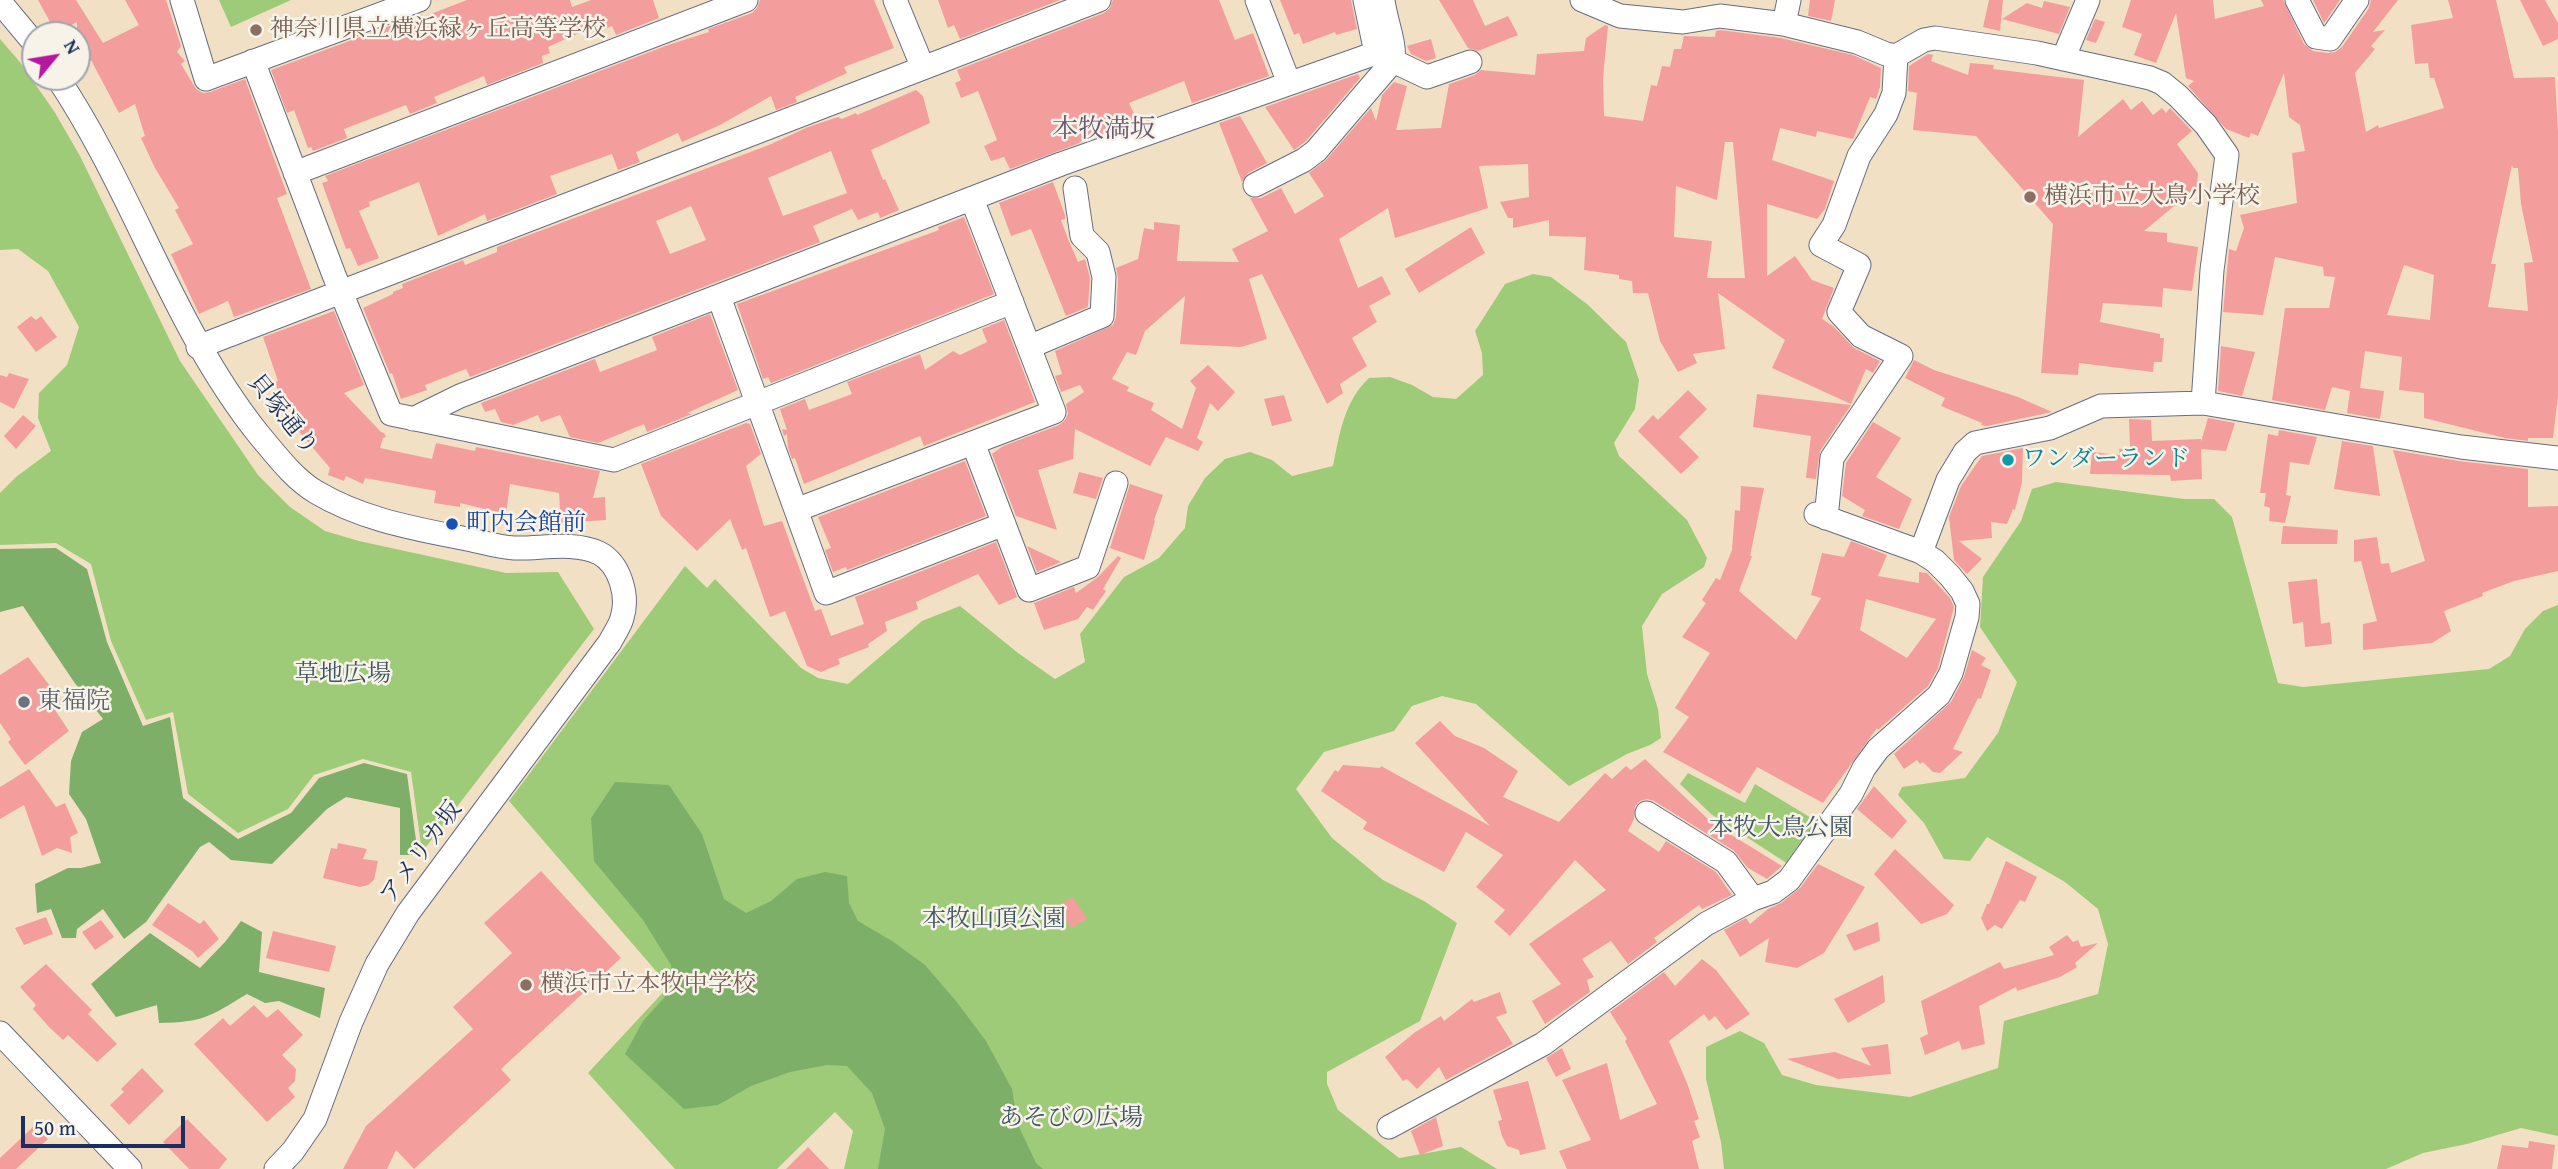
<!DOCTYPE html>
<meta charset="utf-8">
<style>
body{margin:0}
#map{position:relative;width:2558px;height:1169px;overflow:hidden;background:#f2e0c4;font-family:"Gentium Book Plus",serif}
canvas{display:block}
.north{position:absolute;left:21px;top:21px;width:70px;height:70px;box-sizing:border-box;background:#f7f3e8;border:2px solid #9fa5b1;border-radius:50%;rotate:60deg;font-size:19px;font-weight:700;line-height:28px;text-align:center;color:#1b2f5e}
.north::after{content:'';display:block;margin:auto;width:24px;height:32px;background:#b5179e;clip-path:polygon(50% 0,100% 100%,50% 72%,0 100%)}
.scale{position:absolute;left:21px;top:1116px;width:164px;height:32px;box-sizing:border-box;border:4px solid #1b2f5e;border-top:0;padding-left:9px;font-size:21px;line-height:24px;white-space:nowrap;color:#1b2f5e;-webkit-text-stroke:5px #f7f3e8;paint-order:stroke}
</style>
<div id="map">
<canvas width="2558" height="1169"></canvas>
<div class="north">N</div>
<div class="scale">50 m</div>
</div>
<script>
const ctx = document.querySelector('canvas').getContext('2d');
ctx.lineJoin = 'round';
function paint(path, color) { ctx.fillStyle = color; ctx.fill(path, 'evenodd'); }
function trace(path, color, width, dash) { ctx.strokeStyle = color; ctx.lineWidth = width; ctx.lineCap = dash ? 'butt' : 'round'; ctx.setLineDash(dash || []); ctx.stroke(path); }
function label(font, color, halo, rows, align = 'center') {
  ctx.font = font + ' "Gentium Book Plus","Noto Serif JP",serif'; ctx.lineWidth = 5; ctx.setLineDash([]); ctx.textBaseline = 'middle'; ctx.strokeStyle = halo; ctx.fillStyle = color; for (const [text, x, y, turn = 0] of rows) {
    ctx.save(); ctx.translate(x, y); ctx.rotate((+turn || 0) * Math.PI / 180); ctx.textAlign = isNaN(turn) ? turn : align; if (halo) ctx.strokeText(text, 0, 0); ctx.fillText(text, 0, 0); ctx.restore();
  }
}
paint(new Path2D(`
 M219 0H291L231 27Z
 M0 39 19 61 54 111 80 156 180 361 258 475 290 507 325 531 359 541 506 573 558 572 594 629 422 852 411 772 363 759 314 775 288 809 238 833 188 794 173 712 146 720 111 641 91 564 56 543 0 545V493L16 477 51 451 38 418 39 393 67 365 79 327 48 271 18 249 0 250Z
 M1533 274 1551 277 1587 304 1626 342 1639 380 1635 409 1614 443 1619 456 1687 520 1707 558 1704 567 1662 594 1642 626 1647 674 1658 709 1661 738 1650 745 1627 754 1569 786 1476 704 1442 696 1412 706 1394 731 1324 752 1296 789 1332 838 1383 880 1424 901 1457 923 1420 1021 1327 1072V1084L1338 1110 1399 1158 1461 1147 1497 1169H844L853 1131 835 1112 777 1169H675L588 1073 669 986 509 801 685 566 707 588 715 579 801 668 818 678 848 684 922 621 960 606 1018 653 1055 679 1085 662 1080 634 1124 577 1159 558 1185 528 1188 506 1205 478 1225 459 1250 452 1272 460 1292 476 1333 466C1340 432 1344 402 1369 378L1390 377 1412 385 1433 397 1456 399 1483 375 1482 353 1475 331 1505 284Z
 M2056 482 2184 499H2214L2232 517 2278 683 2303 687 2489 669 2510 656 2525 629 2543 611 2558 605V1136L2521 1128 2467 1144 2423 1153 2386 1169H1724L1721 1142 1706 1079V1047L1740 1031 1764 1043 1782 1075 1816 1085 1910 1097 1998 1068 2004 1021 2098 994 2108 944 2098 909 2065 882 1987 837 1970 861 1944 859 1924 823 1898 795 1902 787 1965 778 1998 733 2017 682 1980 627 1983 577 2021 521 2032 489Z
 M1688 773 1745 803 1755 784 1818 822 1788 864 1711 814 1680 784Z`), '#9ecb78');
paint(new Path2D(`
 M56 548 87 569 107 642 143 726 170 717 183 798 238 839 291 813 319 778 364 763 407 774 418 855H400V808L346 797 327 809 272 864 231 860 209 842 200 847 146 922 124 939 103 909 77 929 76 938H62L51 909 37 913 35 884 68 868H81L101 863 86 819 69 794 71 761 82 732 103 719 74 682 23 606 0 612V549Z
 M615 782 669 785 702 834 724 899 746 913 771 901 797 879 825 872 847 876 849 903 858 921 892 941 925 965 956 1001 986 1041 1012 1089 1018 1125 1036 1163 1043 1169H878L885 1129 872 1093 847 1066 827 1065 790 1072 751 1086 718 1105 684 1109 625 1054 643 1021 673 988 671 965 643 920 594 861 591 818Z
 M241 921 262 932 259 972 325 988 320 1018 279 1001 265 1003 247 994C209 1017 204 1022 159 1023L157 1005 116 1017 91 984 150 933 200 968 225 942Z`), '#7eaf68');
paint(new Path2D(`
 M38 0H76L103 43 139 25 125 0H166L181 46 177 52 185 61 181 64 196 89 203 93 210 92 245 79 287 194 277 198 311 289 234 317 228 301 199 314 171 254 193 244 175 210 179 208 155 168 141 138 145 136 135 104 119 113 91 60 86 63 77 46V22L56 33Z
 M467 0H570L572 7 591 0H653L659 18 616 35 612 26 594 34 592 27 548 47 550 53 542 56 543 63 487 85 484 76 434 97 437 103 410 114 406 105 344 129 347 138 313 151 311 147 308 148 294 110 287 113 271 70 422 14 423 17Z
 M760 0H874L894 48 844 67 847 73 795 97 797 102 776 110 771 96 720 125 682 142 678 133 636 152 640 162 618 170 612 154 550 176 557 194 487 221 485 214 438 236 419 182 369 202 370 206 359 211 379 258 358 266 350 248 346 249 322 183 328 181 325 176 668 45 709 32 708 29 752 13 757 8Z
 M938 0H1060L960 39 954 25 948 28Z
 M1113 0H1219L1235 40 1253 33 1269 76 1192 103 1184 81 1129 103 1138 122 1095 137 1094 133 1077 144 1010 169 1004 157 991 161 984 146 997 140 978 91 961 98 955 83 961 80 957 70 1104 13 1110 8Z
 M1280 0H1351L1357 29 1336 35 1335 32 1303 44 1299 33 1294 35Z
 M1439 0H1473L1485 26 1508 16 1518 35 1478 51 1468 48Z
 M1810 0H1835L1831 21 1808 16Z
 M1989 0H2003L2000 31 1983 27Z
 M2131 0H2213L2215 19 2264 6 2261 0H2283L2304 44 2313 51 2328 53 2335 52 2342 47 2369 8 2371 0H2398L2373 32 2385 30 2371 46 2375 49 2355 73 2366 132 2378 125 2379 128 2444 108 2434 78H2430L2428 63 2415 64 2411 25 2453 18 2448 0H2496L2514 78 2555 77 2558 132V396L2553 438H2528V441L2505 438 2424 418V393L2399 390 2402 357 2365 351 2360 388 2384 391 2380 419 2347 413 2350 391 2332 387 2325 410 2272 400 2285 308H2329L2335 277 2324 276 2323 267 2275 257 2263 315 2223 312 2229 249 2236 251 2244 228 2240 215 2297 203 2292 153 2305 151 2300 125 2289 117 2284 73 2258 136 2251 133 2249 138 2226 129 2188 86 2194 81 2186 78 2176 13 2156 63 2134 55 2142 34 2122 27ZM2512 165 2513 168H2518L2521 204 2533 262 2524 263 2528 311 2488 307 2496 264H2491ZM2404 265 2434 275 2430 320 2387 315Z
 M2313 0H2340L2324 23Z
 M2520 0H2545L2558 23V39L2543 46Z
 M2044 1 2070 7 2059 34 2002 19 2027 3 2042 8Z
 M2095 19 2105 22 2096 43 2086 40Z
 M1605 25 1608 26 1603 78 1604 116 1643 121 1651 85 1657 86 1662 66 1670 67 1674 49H1681L1684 36 1715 37 1716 31 1720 30 1781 38 1853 55 1881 68 1880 87 1876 99 1870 97 1853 139 1817 131 1816 137 1780 128 1772 160 1834 181 1825 209 1817 219 1767 204V276L1795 256 1812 280 1834 288 1822 319 1833 326 1854 348 1880 361 1873 373 1866 369 1851 404 1772 368 1785 340 1718 293 1725 349 1693 354 1697 363 1678 372 1660 341 1648 293H1633L1632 281 1619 279V275L1584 270 1586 237 1549 236V220L1513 228V218H1508L1500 202 1529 197 1528 164 1479 166 1488 208 1395 238 1388 208 1339 239 1358 288 1382 276 1391 294 1369 306 1377 322 1352 338 1367 366 1340 384 1343 393 1327 404 1262 274 1249 279 1267 339 1241 347 1180 344 1185 296 1145 331 1136 355 1127 352 1112 379 1129 387 1127 391 1154 403 1151 410 1182 429 1196 388 1190 381 1208 365 1235 392 1218 411 1210 403 1197 438 1203 442 1198 451 1166 437 1150 466 1075 429 1073 459 1038 470 1057 530 1016 516 992 454 1003 446 1059 425 1065 420 1068 414 1066 404 1084 392 1080 385 1061 392 1055 376 1062 374 1055 351 1113 325 1116 317 1118 278 1116 268 1138 259 1144 228 1154 230V222L1180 225 1177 261 1239 262 1232 249 1268 231 1250 198H1261L1281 188 1295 214 1324 196 1309 173 1326 160 1371 108 1376 121 1382 95 1394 82 1407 86 1396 130 1441 128 1449 84 1475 75 1481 70 1535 75 1537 54 1584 51 1586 38ZM1725 142H1733L1745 278H1707L1712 241 1674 237 1676 186 1717 200Z
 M1431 39 1436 58 1426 61 1411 54 1407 46Z
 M1928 54 1933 55 1931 61 1968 75 1970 63 1994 65 1993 69 2084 80 2078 137 2123 99 2131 110 2142 101 2153 115 2162 108 2166 113 2170 108 2192 131 2177 144 2198 173 2197 187 2144 231 2167 233V242L2198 247 2192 291 2163 288 2162 307 2103 303 2100 322 2160 334V338H2164L2162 362H2154L2153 372 2079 363 2078 375 2041 373 2053 224 1976 136 1913 130 1917 93 1908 91 1909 66Z
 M1358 74 1360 78 1306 141 1294 150 1265 107Z
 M916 90 923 96 930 123 871 150 883 180 885 179 899 210 880 218 878 212 858 220 852 209 813 226 820 242 470 377 466 369 425 385 427 390 401 399 392 373 390 374 363 308 393 294V292L403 288 402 284 463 260 465 265 497 252V247L769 145 808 127 838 117 842 119 856 113 857 115ZM831 151 847 193 783 216 768 178ZM691 206 706 240 670 254 656 221Z
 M1240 116 1267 163 1248 173 1242 182 1219 123Z
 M1053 182 1065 215V219L1061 220 1068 239 1078 262 1085 259 1090 278 1088 307 1066 316 1031 229 1011 236 999 203Z
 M964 217 994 294 771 383 768 377 763 379 737 304 939 230 938 227Z
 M1471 227 1485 253 1419 293 1405 269Z
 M334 311 364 385 344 393 381 432 384 433 386 437 383 438 380 448 432 459 436 443 475 451 476 447 600 471 593 498 605 497 606 520 561 523 559 493 510 484 506 514 460 503V507L434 503 436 491 365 478 363 484 346 476 344 481 328 475 330 468 296 428 298 425 285 399 281 400 275 382 278 381 263 337Z
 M710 314 738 390 687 413 692 414 647 432 644 424 598 443 570 437 560 415 541 422 538 415 513 425 501 422 495 409 485 412 481 403 595 359 600 372 657 350 652 337Z
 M31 316 36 320 41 316 57 337 36 352 17 327Z
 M1004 320 1035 402 924 446 920 436 804 484 795 458 792 459 788 448 787 434 784 436 782 429 787 430 780 409 805 399 809 410 852 394 847 382 920 354 925 370 953 351 960 355 987 342 982 329Z
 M2221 346 2255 352 2242 396 2218 391Z
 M1914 360 1934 370 2018 397 2052 412 1987 426 1981 425 1982 423 1941 406 1945 398 1905 378Z
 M9 373 29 379 14 409 0 402V375L7 377Z
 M1688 390 1707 409 1679 437 1699 457 1681 474 1638 431 1653 415 1658 420Z
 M1757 394 1851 405 1820 451 1816 479 1806 478 1811 436 1753 427Z
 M1284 395 1292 421 1272 426 1264 399Z
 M23 415 36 426 16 449 4 436Z
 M2208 418 2235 423 2226 451 2201 449 2202 479 2171 481 2170 475 2090 474 2092 452 2120 455 2119 449 2130 448 2129 419 2151 420 2152 441 2201 439V442Z
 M1873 422 1901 438 1876 477 1912 499 1899 529 1862 516 1865 510 1842 496 1846 463Z
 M746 423 750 424 761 454 746 466 764 526 782 521 815 611 821 609 831 636 864 624 855 597 996 542 1017 597 999 605 978 574 916 602 918 609 885 622 887 631 868 644 869 647 838 659 840 664 821 672 807 666 785 611 770 617 746 548 742 550 730 519 697 551 661 516 641 464Z
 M2279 430 2317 437 2309 465 2290 462 2286 495 2291 496 2285 523 2269 521 2270 508 2264 506 2266 493H2260L2268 434 2278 436Z
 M2342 441 2373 446 2380 496 2334 489Z
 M2023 448 2022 482 2015 510 2013 509 2007 524 1991 522 1992 538 1959 541 1982 559 1967 574 1954 560 1949 517 1961 486 1982 456Z
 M2393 450 2459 461 2528 469V507L2558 506V571L2514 581 2482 593 2483 596 2444 611 2451 631 2432 643 2363 650V624L2377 621 2361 561 2354 562V540L2377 537 2381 564 2389 563 2391 573 2425 561Z
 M965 461 986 516 847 570 846 567 833 572 825 550 831 548 818 517Z
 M1079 472 1103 478 1096 499 1073 493Z
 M1130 484 1163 495 1154 520 1155 521 1144 560 1110 548Z
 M1741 486 1764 488 1750 556H1752L1739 591 1796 640 1821 598 1811 595 1822 553 1844 557 1851 541 1887 555 1878 576 1919 583V572L1927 573 1950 598 1954 607 1938 668 1928 686 1878 730 1877 728 1823 803 1757 767 1740 794 1663 752 1689 717 1675 708 1710 653 1682 637 1706 603 1702 600 1716 578 1720 580 1732 550 1735 510 1740 511ZM1866 599 1936 619 1907 658 1860 630Z
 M2283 526 2338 530 2337 544H2281Z
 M1027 546 1061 562 1037 572Z
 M1118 556 1121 558 1103 589 1106 591 1093 610 1087 607 1078 619 1044 630 1034 603 1074 587 1076 593 1098 577Z
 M2317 579 2321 624 2330 622 2332 644 2305 647 2303 622 2293 624 2288 582Z
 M1972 650 1986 658 1981 665 1991 670 1981 699 1978 698 1953 749 1963 752 1940 773 1933 772 1923 762 1920 764 1917 760 1904 769 1894 754 1951 702 1964 677Z
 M28 657 62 702 53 707 69 731 25 765 8 742 11 739 0 723V675Z
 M1440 721 1455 736 1484 748 1518 771 1503 797 1559 822 1605 773 1612 779 1626 766 1631 770 1645 759 1712 823 1782 866 1767 879 1748 868 1733 850 1654 801 1647 799 1640 801 1635 806 1634 819 1628 831 1659 852 1666 841 1716 872 1732 895 1702 909 1699 905 1654 938 1657 942 1628 964 1611 941 1582 959 1594 977 1587 980 1590 992 1545 1024 1532 1001 1561 984 1529 944 1606 890 1575 860 1510 936 1494 922 1505 910 1476 887 1503 855 1466 832 1444 872 1363 829 1367 822 1321 791 1335 770 1338 772 1343 765 1380 768 1381 766 1490 826 1415 743Z
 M29 769 56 807 65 803 78 833 70 837 72 853 57 848 42 856 24 805 0 819V787Z
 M1874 786 1907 821 1892 839 1857 809Z
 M338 843 367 849 363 859 378 861 374 880 368 885 360 887 323 878 331 848 337 849Z
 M1895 849 1954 905 1947 914 1921 924 1874 874Z
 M2006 861 2037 877 2025 902 2020 900 2002 929 1995 925 1987 931 1981 918 1987 904H1989Z
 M1818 864 1865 887 1824 953 1797 968 1765 962 1769 938 1740 957 1724 930 1746 918 1750 924 1768 909 1781 903 1800 888Z
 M541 871 621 958 501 1069 511 1080 414 1169 396 1150 387 1169H343L366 1126 473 1029 453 1007 512 953 484 923Z
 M1073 897 1087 919 1071 928 1058 906Z
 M168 903 200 924 204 920 219 939 198 958 192 951 152 925Z
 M46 917 53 934 24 945 15 928Z
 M101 920 114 937 95 950 82 932Z
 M1878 922 1880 941 1854 951 1846 935Z
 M273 931 336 946 329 972 266 958Z
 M2067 935 2073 942 2078 940 2081 947 2098 943 2075 963 2077 967 2060 977 2017 991 2016 987 1979 1006 1985 1044 1962 1050 1959 1041 1925 1055 1920 1038 1928 1034 1921 1001 2000 962 2004 969 2054 955 2049 947Z
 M1702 959 1716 970 1750 1014 1726 1030 1715 1016 1709 1021 1704 1014 1669 1041 1687 1083 1699 1119 1694 1121 1700 1137 1692 1141 1699 1169H1567L1559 1151 1591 1140 1562 1080 1607 1063 1620 1120 1657 1104 1625 1041 1627 1039 1610 1012 1664 972 1675 986Z
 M46 964 92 1010 88 1014 117 1044 97 1062 68 1035 63 1040 49 1027 33 1009 36 1005 20 987Z
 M1883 975 1885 1002 1848 1023 1834 999Z
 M1500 992 1507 1013 1496 1017 1513 1044 1446 1080 1439 1067 1417 1089 1407 1079 1403 1081 1385 1057 1414 1033 1441 1016 1444 1021 1472 999 1474 1002Z
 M254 1005 267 1018 278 1009 303 1035 282 1055 296 1069 295 1081 288 1088 295 1097 267 1122 194 1044 223 1018 230 1026Z
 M1888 1044 1891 1074 1838 1079 1787 1059 1835 1052 1871 1066 1861 1048Z
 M1562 1048 1571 1069 1556 1077 1546 1058Z
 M142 1068 164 1091 129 1125 110 1105 124 1092 121 1089Z
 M1528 1081 1546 1149 1520 1155 1519 1150 1507 1146 1502 1136 1498 1121 1502 1120 1493 1090Z
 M1436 1117 1443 1146 1420 1155 1411 1131Z
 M187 1119 227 1159 219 1169H189L163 1142Z
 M34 1126 48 1139 16 1169H0V1158Z
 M2529 1141 2555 1145 2552 1169H2497L2502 1145 2528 1148Z
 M808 1147 829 1169H786Z`), '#f39e9c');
const minor = new Path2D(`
 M182 0 206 79 419 0
 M1257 0 1289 83
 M1582 0 1620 16 1683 22 1720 16 1784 24 1857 42 1886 54 1896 56 1924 40 1935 38 2037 53 2150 78 2162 83 2178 96 2206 125 2227 155 2212 270 2203 403
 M2297 0 2316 37 2330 39 2357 0
 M0 2 35 44
 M1784 24 1789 0
 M2063 59 2088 0
 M253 61 334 275 391 414 614 460 1012 302
 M1393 61 1427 77 1470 62
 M923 68 1099 0
 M57 77C134 192 173 328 260 436 277 456 294 479 316 492 361 519 412 528 462 538 479 541 497 547 514 548 541 549 573 541 599 553 620 564 629 596 622 618 620 626 614 634 610 642L408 913 377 964 351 1022 315 1119 293 1151 276 1169
 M295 173 746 0
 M1255 185 1304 160 1316 151 1393 61C1396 44 1385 19 1383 0
 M719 297 826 593 1004 524
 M198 347 923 68 895 0
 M1029 347 1102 316 1104 277 1098 252 1082 236 1075 188
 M413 419 460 396 1061 164 1376 53 1365 0
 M973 443 1029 590 1088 567 1116 483
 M796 510 1054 412 972 199
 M1826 518 1832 458 1901 356 1861 336 1839 312 1859 265 1821 245 1834 225 1859 156 1886 114 1894 93 1896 56
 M1921 552 1948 480 1965 452 1975 443 2050 428 2101 406 2203 403 2461 447 2558 458
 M1647 813 1726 862 1753 899
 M0 1033 130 1169
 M1389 1127 1543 1044 1706 924 1753 899 1773 892 1789 880 1851 794 1864 768 1878 749 1939 695 1951 673 1967 617 1968 604 1962 591 1950 576 1935 561 1921 552 1816 514`);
trace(minor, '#666d82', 25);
trace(minor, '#fff', 23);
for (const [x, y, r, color] of [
 [256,30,7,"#8d6e63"],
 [2030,197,7,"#8d6e63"],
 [2008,460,7,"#0f9aa8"],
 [452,524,7,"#1a4fb4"],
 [24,702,7,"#6b7280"],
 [526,985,7,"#8d6e63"]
]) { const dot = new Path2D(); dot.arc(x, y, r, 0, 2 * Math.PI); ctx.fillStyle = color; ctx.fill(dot); trace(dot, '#f7f3e8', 2.5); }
label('24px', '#785e54', '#f7f3e8', [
 ["神奈川県立横浜緑ヶ丘高等学校",270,30],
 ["横浜市立大鳥小学校",2044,197],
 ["横浜市立本牧中学校",540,985]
], 'left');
label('24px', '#1b2f5e', '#f7f3e8', [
 ["貝塚通り",282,415,51],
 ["アメリカ坂",422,853,-54]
]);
label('24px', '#0d838f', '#f7f3e8', [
 ["ワンダーランド",2022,460]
], 'left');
label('24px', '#164399', '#f7f3e8', [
 ["町内会館前",466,524]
], 'left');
label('24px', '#3c5664', '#f7f3e8', [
 ["草地広場",343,675],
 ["本牧大鳥公園",1781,829],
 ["本牧山頂公園",994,920],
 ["あそびの広場",1071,1119]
]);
label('24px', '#5b616d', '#f7f3e8', [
 ["東福院",38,702]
], 'left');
label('26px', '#675674', '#f7f3e8', [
 ["本牧満坂",1104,130]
]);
</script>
